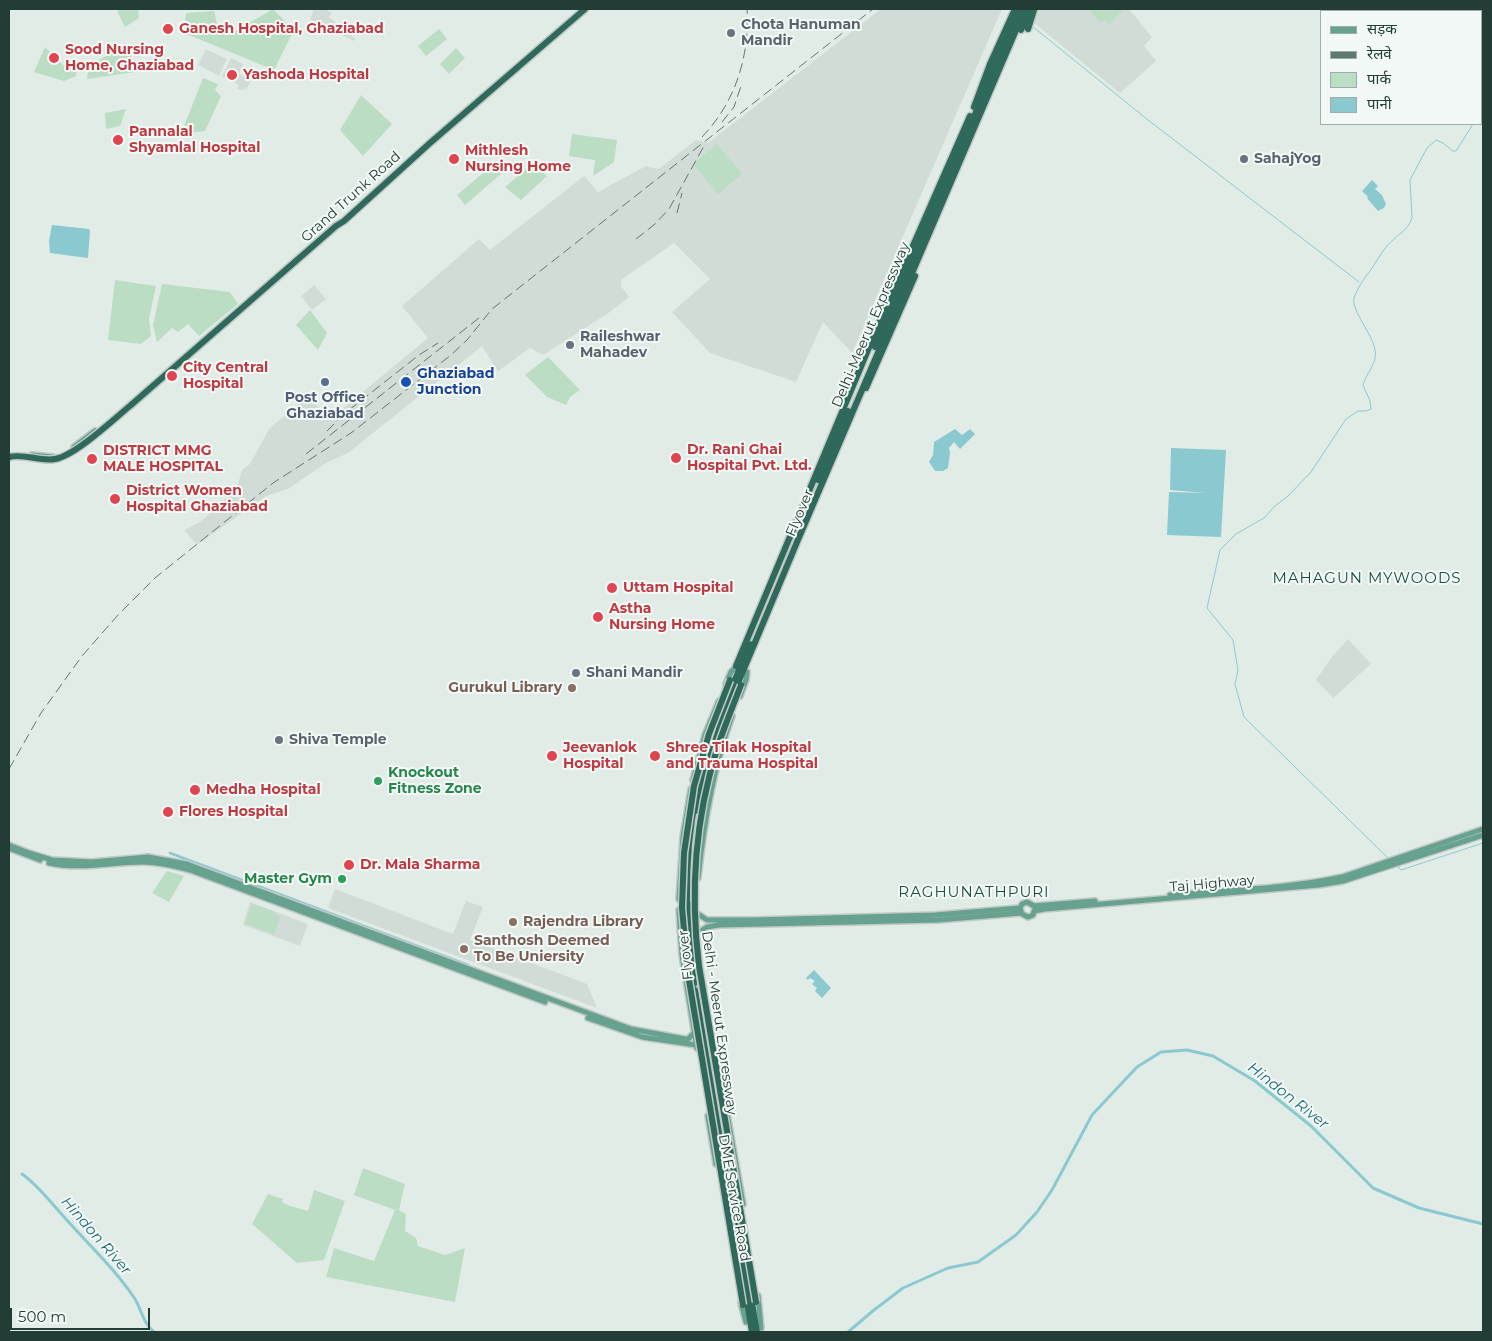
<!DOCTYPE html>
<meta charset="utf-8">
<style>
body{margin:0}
#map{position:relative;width:1492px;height:1341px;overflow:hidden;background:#e2ece7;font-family:Montserrat,"Noto Sans Devanagari",sans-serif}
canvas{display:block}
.frame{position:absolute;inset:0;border:10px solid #223d35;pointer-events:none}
.legend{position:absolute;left:1320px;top:10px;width:162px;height:115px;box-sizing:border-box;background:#f3f9f6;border:1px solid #9faea9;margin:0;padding:6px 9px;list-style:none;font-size:15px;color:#223d35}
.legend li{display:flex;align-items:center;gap:10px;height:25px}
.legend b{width:25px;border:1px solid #9faea9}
.scale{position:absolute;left:10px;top:1308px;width:140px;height:22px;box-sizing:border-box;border:2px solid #223d35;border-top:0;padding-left:6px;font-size:15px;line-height:18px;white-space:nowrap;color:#223d35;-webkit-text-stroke:4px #f3f9f6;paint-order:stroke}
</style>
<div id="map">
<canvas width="1492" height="1341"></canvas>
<div class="frame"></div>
<ul class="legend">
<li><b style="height:6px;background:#67a190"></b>सड़क</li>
<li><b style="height:6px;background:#5d7970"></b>रेलवे</li>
<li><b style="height:14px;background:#bbddc3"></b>पार्क</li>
<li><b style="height:14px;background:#8bc9d1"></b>पानी</li>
</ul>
<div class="scale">500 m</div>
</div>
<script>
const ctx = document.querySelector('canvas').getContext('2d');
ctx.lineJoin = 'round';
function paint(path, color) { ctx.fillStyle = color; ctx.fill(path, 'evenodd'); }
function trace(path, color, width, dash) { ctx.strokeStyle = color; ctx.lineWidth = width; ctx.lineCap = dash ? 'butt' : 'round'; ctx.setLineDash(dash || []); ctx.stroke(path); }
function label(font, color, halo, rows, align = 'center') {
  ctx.font = font + ' Montserrat,sans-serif'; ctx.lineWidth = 4; ctx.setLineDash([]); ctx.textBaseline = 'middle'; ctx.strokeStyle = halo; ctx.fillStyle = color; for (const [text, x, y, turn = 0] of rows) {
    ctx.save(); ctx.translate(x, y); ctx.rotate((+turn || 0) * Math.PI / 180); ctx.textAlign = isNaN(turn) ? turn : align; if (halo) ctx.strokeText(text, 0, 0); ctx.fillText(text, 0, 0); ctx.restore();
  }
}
paint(new Path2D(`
 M314 9H326L332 13 329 17 349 33 355 39 354 41 310 19Z
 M881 9H1002L852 353 823 322 796 382 710 353 672 312 710 279 674 243 621 280V286L629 297 610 312 543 355 530 348 498 371 482 346 348 453 326 463 288 489 266 496 197 545 184 530 200 522 220 505 238 484 242 470 250 464 269 429 308 395 329 420 428 338 402 306 479 239 490 250 584 176 598 192 646 166 657 169 660 168 696 140 708 143Z
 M1038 9H1129L1152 37 1144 46 1156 61 1120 93 1033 22Z
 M206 49 227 59 219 76 198 65Z
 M231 58 243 64 239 74 251 80 247 89 244 88 243 90 237 89 239 85 222 76Z
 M314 285 326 299 312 310 301 296Z
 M1348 639 1371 664 1333 698 1316 680 1332 657Z
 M335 889 453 934 466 901 483 907 470 940 587 984 597 1008 328 908Z
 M250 902 308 924 300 946 243 925Z`), '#d1dcd6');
paint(new Path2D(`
 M121 9H138L139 18 125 27 117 11Z
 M273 9 294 30 274 70 184 33 186 13 214 11 219 32 225 35 232 33Z
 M1089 9H1123V10L1109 24 1105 20 1101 23Z
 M439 29 447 39 426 56 418 46Z
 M45 47 65 67 77 68 76 76 64 81 34 72Z
 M129 48 135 72 87 79 89 66 109 54Z
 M456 48 465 58 449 74 440 64Z
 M203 78 218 84 215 90 221 96 205 131 181 134Z
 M361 95 392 124 363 156 340 130Z
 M126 109 120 126 106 129 105 113Z
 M572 134 617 140 614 162 593 176 595 160 569 156Z
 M717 144 742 174 718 194 693 164Z
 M501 158 509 167 465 205 457 195Z
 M533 163 547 176 521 200 505 187Z
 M115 280 156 286 149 319 151 336 141 344 108 340Z
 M162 284 230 292 238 304 199 336 188 324 178 332 172 328 157 342 153 325Z
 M310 310 327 333 318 350 296 325Z
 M548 357 580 390 570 397 566 405 547 397 525 375Z
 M167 871 184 876 169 902 152 893Z
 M252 904 276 912 275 915 280 917 274 934 245 924Z
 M363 1168 405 1184 399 1210 406 1214 405 1231 416 1238 418 1246 445 1255 465 1248 455 1302 326 1277 334 1248 374 1261 395 1210 354 1195Z
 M314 1190 345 1201 324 1260 297 1263 252 1224 268 1194 283 1199 282 1202 290 1206 308 1211Z`), '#bbddc3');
paint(new Path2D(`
 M1372 180 1378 186 1375 189 1382 195 1386 204 1384 208 1378 211 1367 198 1368 197 1362 191Z
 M52 225 89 229 90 231 88 258 50 253 49 241Z
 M955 429 962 435 970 429 975 434 960 449 954 442 949 448 950 453 948 468 943 471H935L929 462 933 455 934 442Z
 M1171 448 1226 450 1221 537 1167 535 1169 492 1206 493 1170 490Z
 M814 970 831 988 822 998 815 991 817 988 812 984 815 981 810 978 808 980 806 978Z`), '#8bc9d1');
trace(new Path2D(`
 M1032 26 1148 120 1359 282
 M1481 110 1483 107
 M1389 859 1244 717 1235 684 1238 670 1233 640 1207 608 1220 550 1236 534 1264 518 1275 506 1288 496 1311 472 1346 419 1358 411H1366L1371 409 1370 401 1363 385C1366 373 1378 363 1375 350 1373 335 1351 310 1354 298 1358 287 1363 280 1370 271 1376 263 1380 254 1387 246 1395 236 1408 231 1412 218L1410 180 1427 148 1436 140 1443 143 1453 151H1456L1473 124
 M1397 866 1401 870 1483 843`), '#8bc9d1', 1);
trace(new Path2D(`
 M170 853 468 965`), '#8bc9d1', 2.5);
trace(new Path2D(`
 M22 1174C39 1186 51 1203 65 1218 89 1245 115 1269 135 1299 142 1311 143 1323 154 1332
 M848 1332 874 1310 903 1288 948 1268 978 1262 1016 1235 1037 1212 1052 1190 1092 1115 1137 1067 1161 1052 1187 1050 1213 1056 1255 1081 1311 1126 1373 1188 1419 1208 1483 1224`), '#8bc9d1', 3);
const major = new Path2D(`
 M74 447 95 431
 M32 455 53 457
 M726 684 731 672 735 668
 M740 696 746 680 747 672
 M693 780 705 735 719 701
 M9 845 29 853 52 860 92 862 148 857 187 864 631 1029 685 1039H688L694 1033
 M11 849 40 860
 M49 863C80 870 111 862 143 862 159 862 174 866 190 870L545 1002
 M698 878C704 822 713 768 732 716
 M1170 895C1227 890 1286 889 1342 877L1483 829
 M679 899 683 837 691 789
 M1020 908 1022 914 1028 917 1033 915 1034 911 1045 909 1319 885 1343 881 1483 835
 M1020 908 1022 904 1027 902 1034 906 1095 901
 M679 910 682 955 697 1048
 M698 914 707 920H754L935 915 1020 908
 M699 932 707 927 719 925 938 920 1021 913
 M588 1018 642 1037 696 1045
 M721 1080 743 1204
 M708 1116 716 1164
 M758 1296 761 1328
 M741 1303 746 1322`);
const highway = new Path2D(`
 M1028 29 1034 10
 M1021 30 1031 9
 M974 107 990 64 1015 9
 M875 347 1019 12
 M866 388 915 276
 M131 405 336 226 344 221 430 143 585 9
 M818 480 848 411
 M736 666 880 321 970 116
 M716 725 750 644
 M703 766 707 751
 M707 768 720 726 797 542 1025 9
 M698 811 706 773
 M691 905 696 967
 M694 984C684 914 683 840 702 772
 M695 990 732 1211
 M737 1216 757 1332
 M740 1260 752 1332`);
trace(major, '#c1c9c6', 8);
trace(highway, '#c1c9c6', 9);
trace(major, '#67a190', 5);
trace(highway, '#2e695b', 6);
trace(new Path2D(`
 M722 122 734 107 742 83
 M702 137C735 103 750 56 747 9
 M677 213 682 193
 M636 239 655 224 669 209 704 146
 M327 431 344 414 419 355 438 343
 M306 454 479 318
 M9 769 41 713 82 656 118 615 155 578 273 483 351 433 451 355 467 340 492 309 873 9`), '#5d7970', 1, [10, 5]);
const highwayBridge = new Path2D(`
 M9 457C25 453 40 462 55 459 75 456 115 418 131 405
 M730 680 709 734 694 786 684 853 682 908 688 974 743 1305
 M741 685C733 706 724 727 717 749 695 819 690 893 699 966L756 1302`);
trace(highwayBridge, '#c1c9c6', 9, []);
trace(highwayBridge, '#2e695b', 6);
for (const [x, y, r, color] of [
 [168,29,6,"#e0444e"],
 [731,33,5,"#6b7280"],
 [54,58,6,"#e0444e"],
 [232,75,6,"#e0444e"],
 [118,140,6,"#e0444e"],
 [454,159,6,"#e0444e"],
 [1244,159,5,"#6b7280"],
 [570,345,5,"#6b7280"],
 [172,376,6,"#e0444e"],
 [325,382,5,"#5c6f8a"],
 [406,382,6,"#1a4fb4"],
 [676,458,6,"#e0444e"],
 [92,459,6,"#e0444e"],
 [115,499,6,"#e0444e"],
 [612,588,6,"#e0444e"],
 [598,617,6,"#e0444e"],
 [576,673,5,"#6b7280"],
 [572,688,5,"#8d6e63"],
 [279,740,5,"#6b7280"],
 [552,756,6,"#e0444e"],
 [655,756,6,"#e0444e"],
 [378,781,5,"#2e9e5b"],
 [195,790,6,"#e0444e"],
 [168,812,6,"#e0444e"],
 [349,865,6,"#e0444e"],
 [342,879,5,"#2e9e5b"],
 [513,922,5,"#8d6e63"],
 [464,949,5,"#8d6e63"]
]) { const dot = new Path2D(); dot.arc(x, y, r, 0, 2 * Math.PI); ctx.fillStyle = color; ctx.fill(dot); trace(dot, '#f3f9f6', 2); }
label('bold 14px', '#5b616d', '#f3f9f6', [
 ["Chota Hanuman",741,25],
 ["Mandir",741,41],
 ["SahajYog",1254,159],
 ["Raileshwar",580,337],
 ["Mahadev",580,353],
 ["Shani Mandir",586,673],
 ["Shiva Temple",289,740]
], 'left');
label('bold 14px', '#be3a42', '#f3f9f6', [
 ["Ganesh Hospital, Ghaziabad",179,29],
 ["Sood Nursing",65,50],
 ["Home, Ghaziabad",65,66],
 ["Yashoda Hospital",243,75],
 ["Pannalal",129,132],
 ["Shyamlal Hospital",129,148],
 ["Mithlesh",465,151],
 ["Nursing Home",465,167],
 ["City Central",183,368],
 ["Hospital",183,384],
 ["Dr. Rani Ghai",687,450],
 ["Hospital Pvt. Ltd.",687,466],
 ["DISTRICT MMG",103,451],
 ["MALE HOSPITAL",103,467],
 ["District Women",126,491],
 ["Hospital Ghaziabad",126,507],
 ["Uttam Hospital",623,588],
 ["Astha",609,609],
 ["Nursing Home",609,625],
 ["Jeevanlok",563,748],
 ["Hospital",563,764],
 ["Shree Tilak Hospital",666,748],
 ["and Trauma Hospital",666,764],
 ["Medha Hospital",206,790],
 ["Flores Hospital",179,812],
 ["Dr. Mala Sharma",360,865]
], 'left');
label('14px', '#223d35', '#f3f9f6', [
 ["Grand Trunk Road",351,197,-42],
 ["Delhi-Meerut Expressway",871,325,-67],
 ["Flyover",800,513,-67],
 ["Taj Highway",1212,884,-5],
 ["Flyover",686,955,-96],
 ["Delhi - Meerut Expressway",719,1023,82],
 ["DME Service Road",734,1198,80]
]);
label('bold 14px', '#164399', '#f3f9f6', [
 ["Ghaziabad",417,374],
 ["Junction",417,390]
], 'left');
label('bold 14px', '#4e5e75', '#f3f9f6', [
 ["Post Office",325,398],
 ["Ghaziabad",325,414]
]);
label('bold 14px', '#785e54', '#f3f9f6', [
 ["Gurukul Library",562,688,"right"],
 ["Rajendra Library",523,922],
 ["Santhosh Deemed",474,941],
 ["To Be Uniersity",474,957]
], 'left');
label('bold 14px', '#27864d', '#f3f9f6', [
 ["Knockout",388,773],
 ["Fitness Zone",388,789],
 ["Master Gym",332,879,"right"]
], 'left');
ctx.letterSpacing = '1px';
label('15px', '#1e4f41', '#f3f9f6', [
 ["MAHAGUN MYWOODS",1367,579],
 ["RAGHUNATHPURI",974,893]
]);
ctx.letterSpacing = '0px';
label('italic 15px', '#1d6d79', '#f3f9f6', [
 ["Hindon River",1288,1096,38],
 ["Hindon River",96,1236,49]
]);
</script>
